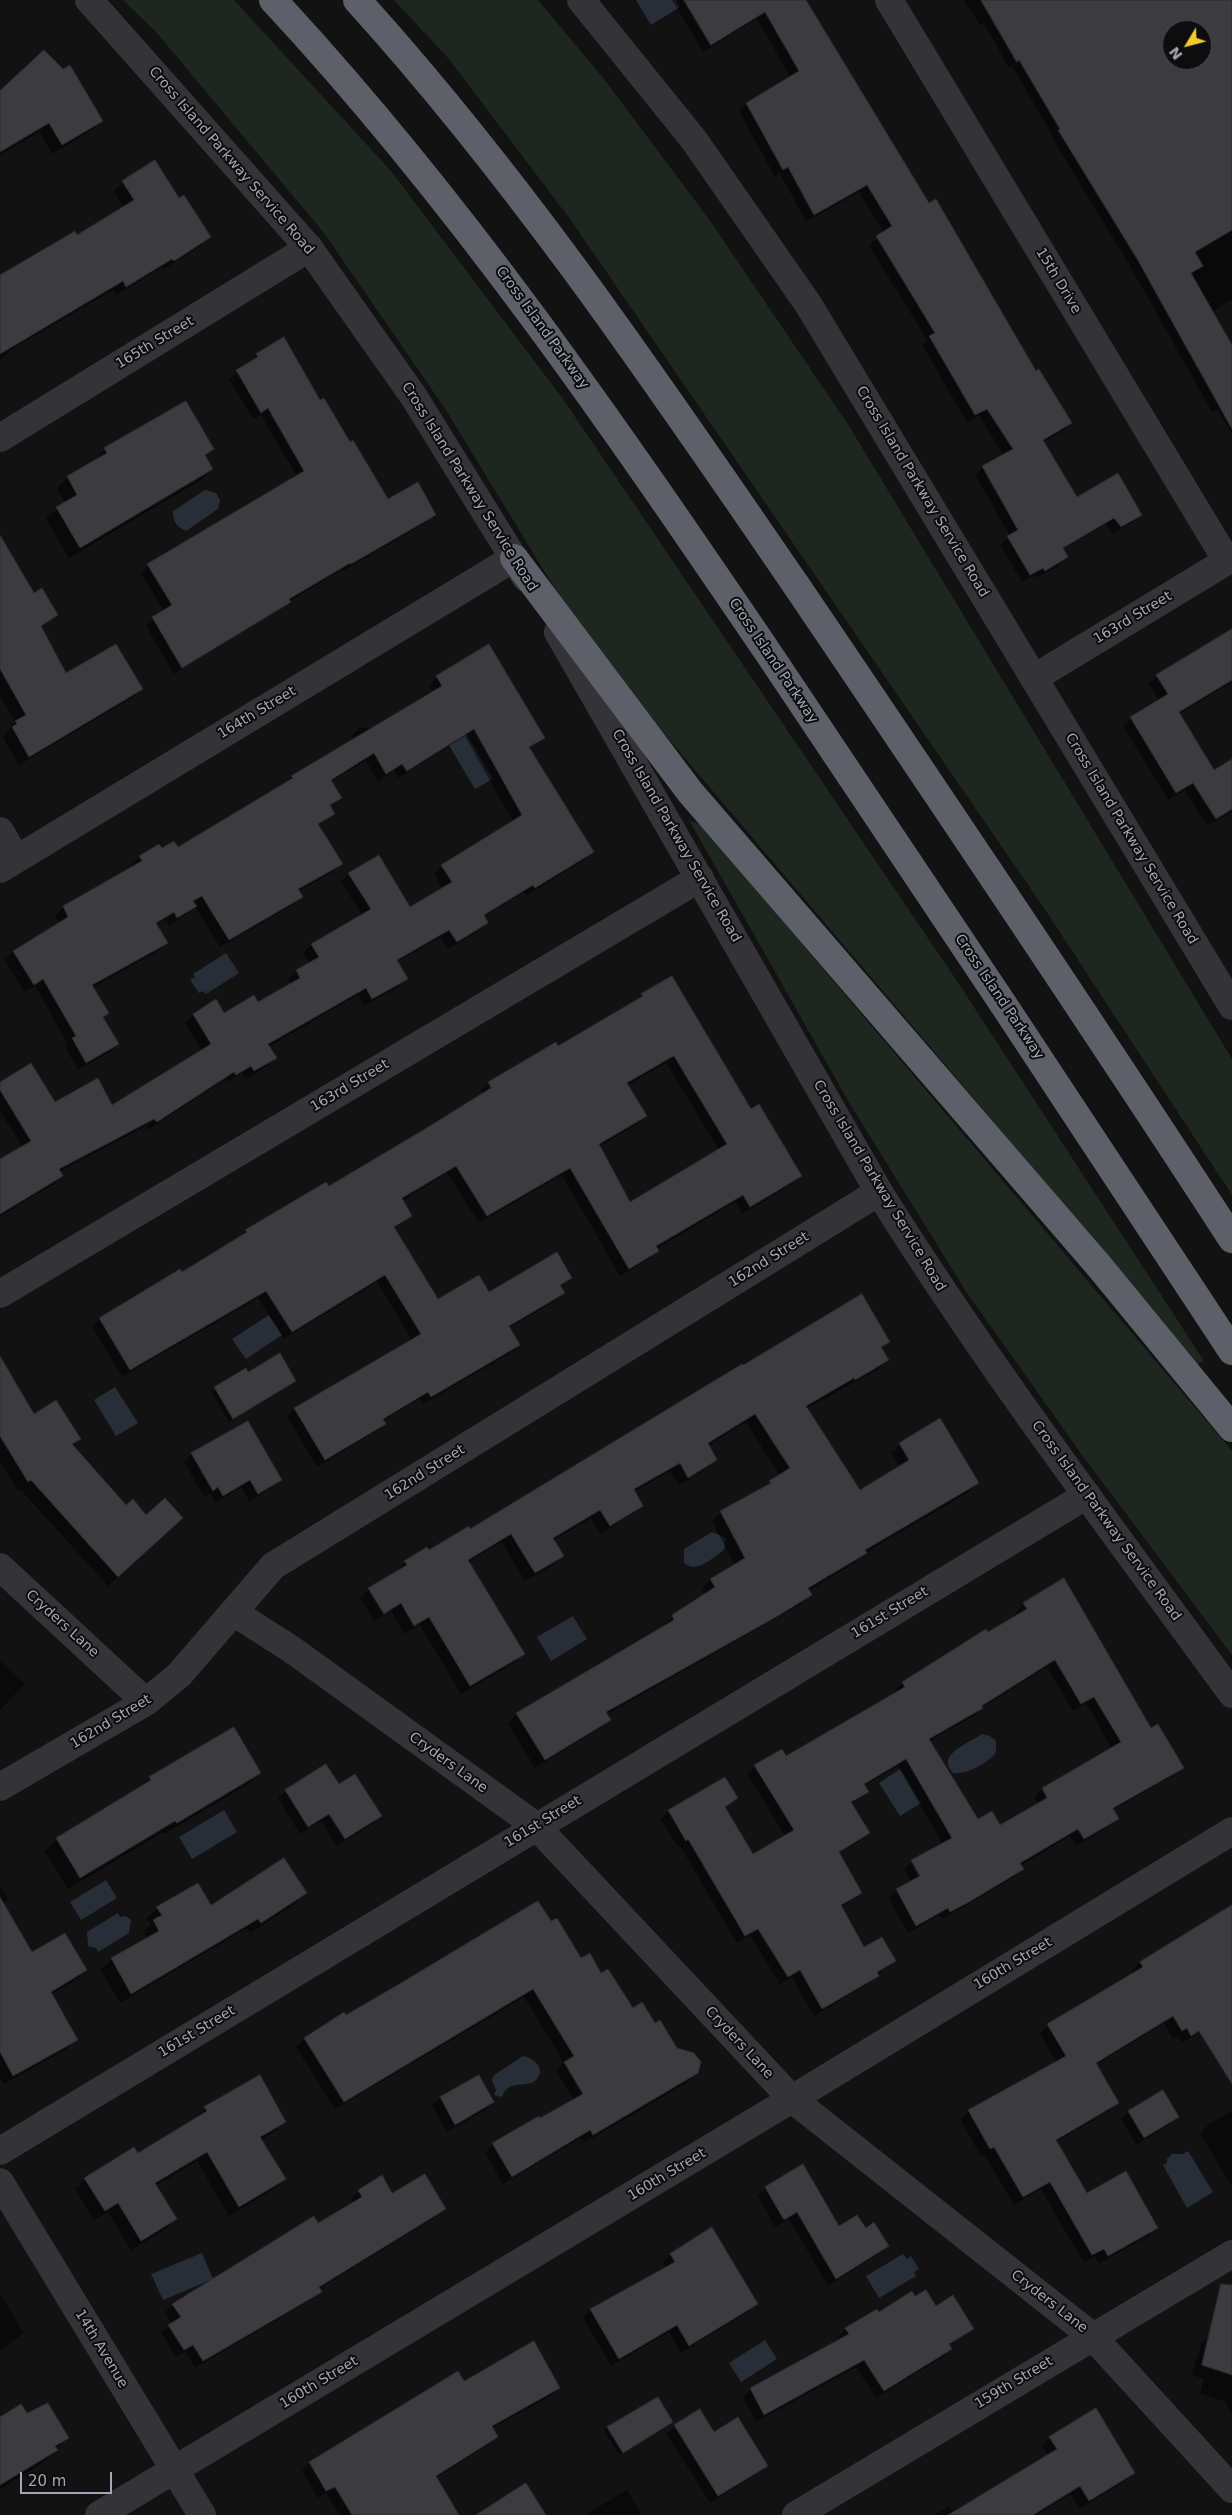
<!DOCTYPE html>
<style>
body{margin:0}
#map{position:relative;width:1232px;height:2515px;overflow:hidden;background:#121213;font-family:"DejaVu Sans",sans-serif}
canvas{display:block}
.north{position:absolute;left:1162px;top:20px;width:50px;height:50px;box-sizing:border-box;background:#0d0d0e;border:1px solid #494a50;border-radius:50%;rotate:233deg;font-size:14px;font-weight:700;line-height:20px;text-align:center;color:#a3a6b4}
.north::after{content:'';display:block;margin:auto;width:18px;height:22px;background:#f3cc2a;clip-path:polygon(50% 0,100% 100%,50% 72%,0 100%)}
.scale{position:absolute;left:20px;top:2472px;width:92px;height:22px;box-sizing:border-box;border:2px solid #a3a6b4;border-top:0;padding-left:6px;font-size:15px;line-height:18px;white-space:nowrap;color:#a3a6b4;-webkit-text-stroke:4px #0d0d0e;paint-order:stroke}
</style>
<div id="map">
<canvas width="1232" height="2515"></canvas>
<div class="north">N</div>
<div class="scale">20 m</div>
</div>
<script>
const ctx = document.querySelector('canvas').getContext('2d');
ctx.lineJoin = 'round';
function paint(path, color) { ctx.fillStyle = color; ctx.fill(path, 'evenodd'); }
function trace(path, color, width, dash) { ctx.strokeStyle = color; ctx.lineWidth = width; ctx.lineCap = dash ? 'butt' : 'round'; ctx.setLineDash(dash || []); ctx.stroke(path); }
function label(font, color, halo, rows, align = 'center') {
  ctx.font = font + ' "DejaVu Sans",sans-serif'; ctx.lineWidth = 4; ctx.setLineDash([]); ctx.textBaseline = 'middle'; ctx.strokeStyle = halo; ctx.fillStyle = color; for (const [text, x, y, turn = 0] of rows) {
    ctx.save(); ctx.translate(x, y); ctx.rotate((+turn || 0) * Math.PI / 180); ctx.textAlign = isNaN(turn) ? turn : align; if (halo) ctx.strokeText(text, 0, 0); ctx.fillText(text, 0, 0); ctx.restore();
  }
}
paint(new Path2D(`
 M123 0H234L391 171 563 399 957 981 1204 1361 1196 1365 1004 1134 616 677 577 625 446 410 324 233 157 33Z
 M394 0H538L604 79 711 222 849 426 1232 1059V1195L1044 908 570 219 449 59Z
 M689 820 701 825 1232 1451V1655L1082 1455 965 1290 850 1104Z`), '#1e2620');
paint(new Path2D(`
 M636 0H676L680 7 651 25Z
 M205 490 216 493 220 500 218 509 186 531C176 526 173 522 173 511Z
 M465 732 493 779 475 789 447 742Z
 M226 953 239 973 206 994 203 991 199 993 190 980 195 977 193 974Z
 M269 1315 282 1335 246 1359 232 1339Z
 M115 1387 138 1423 116 1436 94 1400Z
 M712 1532 726 1538 724 1550C712 1558 697 1574 684 1563V1549Z
 M573 1616 587 1639 551 1661 537 1637Z
 M982 1734 990 1736 996 1741C996 1747 997 1752 993 1756 984 1765 965 1775 953 1773 935 1755 969 1743 982 1734Z
 M900 1769 921 1803 900 1816 879 1783Z
 M224 1810 237 1832 192 1859 179 1837Z
 M106 1880 117 1898 81 1920 70 1902Z
 M118 1913 120 1917 126 1916 131 1920 129 1933 98 1952 96 1948 88 1946 87 1932Z
 M523 2056C535 2058 547 2070 535 2081 527 2088 507 2079 502 2097L494 2095 496 2090 492 2080 494 2075Z
 M1188 2151 1213 2192 1187 2208 1163 2165 1167 2163V2159L1172 2154H1183Z
 M202 2253 213 2279 163 2300 151 2274Z
 M903 2254 907 2259 911 2256 919 2269 914 2272 916 2276 879 2298 866 2276Z
 M765 2340 777 2359 741 2382 729 2363Z`), '#282e37');
paint(new Path2D(`
 M672 0H805L929 205 1036 373 1070 423 1063 431 1043 442 1076 499 1140 514 1133 522 1112 534 1106 524 1062 550 1066 557 1059 565 1036 578 1035 575 1022 582 1000 545 1010 536 975 475 983 467 1004 456 979 415 967 422 922 345 927 340 869 245 884 233 859 192 806 222 780 173 775 177 739 111 746 104 791 78 757 19 703 52Z
 M964 0H1232V299L1212 312 1232 347V434L1217 409 1212 412 1129 264 1052 138 1053 136 1012 66 1009 68 984 23 980 25ZM1172 30H1202V60H1172Z
 M0 100 102 120 92 130 52 154 39 132 0 155Z
 M123 182 179 199 209 237 200 246 164 269 163 267 116 295 113 290 9 351 0 361V276L77 237 124 208 114 191Z
 M257 355 320 402 388 501 435 514 427 522 343 571 342 569 174 674 146 626 164 611 141 573 148 565 297 477 261 415 253 419 229 379 250 363Z
 M105 449H212L205 457 212 469 201 480 69 558 46 518 65 503 57 488 68 477 95 461Z
 M0 571 56 615 41 628 66 674 142 689 132 698 19 765 3 737 15 722 0 696Z
 M1232 630V682L1179 714 1214 771 1232 760V811L1207 826 1185 790 1168 800 1123 726 1131 718 1159 701 1149 684 1157 676Z
 M437 677 543 738 529 749 592 852 584 860 526 896 524 892 483 917 487 923 479 931 448 949 441 937 397 962 406 978 398 987 364 1006 358 995 268 1047 275 1058 267 1066 246 1079 242 1073 227 1082 226 1079 148 1130 146 1126 59 1172 62 1176 54 1184 0 1216V1161L23 1148 0 1111V1084L55 1104 112 1107 202 1051 185 1023 193 1015 216 1001 224 1015 258 1003 291 985 288 979 297 971 310 963 303 953 311 945 362 915 341 882 349 874 409 909 443 889 434 874 442 866 513 822 465 736 398 778 394 771 378 781 366 761 330 782 340 798 330 808 334 814 318 826 342 863 333 872 298 891 301 896 293 905 220 947 195 906 187 914 169 925 165 920 156 925 166 943 158 951 92 988 108 1013 103 1018 118 1043 110 1052 78 1070 65 1047 68 1044 35 986 25 992 5 960 13 952 60 924 55 916 63 908 133 867 132 865 140 857 161 850 178 849 284 785 292 777 354 741 351 736 359 728H374L434 693 429 686Z
 M642 995 750 1111 800 1176 792 1184 742 1214 735 1202 656 1249 657 1251 650 1258 620 1276 562 1175 479 1223 447 1173 402 1201 411 1216 394 1229 438 1301 489 1294 570 1277 560 1287 563 1293 555 1301 509 1328 519 1345 511 1353 423 1404 419 1399 383 1421 385 1424 377 1431 317 1467 287 1416 295 1409 412 1340 377 1282 284 1339 258 1298 122 1377 92 1327 99 1319 180 1271 182 1274 238 1238 246 1231 328 1188 483 1094 481 1091 489 1083 557 1048 635 1003ZM666 1063 719 1150 630 1203 599 1147 637 1124 645 1116 627 1085Z
 M889 1342 881 1349 887 1360 879 1369 806 1409 859 1491 900 1467 891 1453 900 1444 977 1483 969 1492 865 1553 856 1562 808 1591 810 1595 801 1604 606 1715 609 1720 600 1728 535 1768 508 1723 517 1714 665 1627 664 1625 673 1616 705 1595 702 1589 710 1580 735 1565 712 1521 721 1512 762 1490 780 1476 746 1422 708 1446 716 1459 707 1468 679 1485 670 1471 634 1492 641 1505 632 1514 600 1534 591 1518 553 1541 562 1556 553 1565 525 1581 502 1542 468 1562 523 1654 514 1663 461 1694 420 1625 405 1634 391 1611 374 1621 360 1598 369 1589 397 1572 405 1562Z
 M0 1372 33 1415 79 1439 72 1446 126 1507 172 1528 108 1586 20 1489 18 1491 0 1462Z
 M248 1373 295 1381 229 1422 211 1391Z
 M192 1454 280 1480 272 1488 249 1501 242 1487 215 1503 210 1493 205 1498 184 1462Z
 M1024 1604 1151 1730 1182 1767 1174 1775 1113 1810 1118 1818 1110 1826 1076 1846 1070 1836 1020 1866 1022 1869 1014 1877 960 1909 942 1919 940 1915 908 1933 889 1898 897 1890 911 1882 904 1869 911 1862 921 1883 924 1881 914 1862H911L943 1845 898 1766 864 1786 867 1792 851 1805 868 1833 860 1841 838 1854 860 1893 841 1908 863 1949 894 1961 869 1983 814 2016 792 1977 780 1984 750 1935 737 1943 680 1846 678 1847 661 1819 669 1811 725 1778 737 1798 724 1809 752 1856 785 1836 747 1774 755 1766 786 1758 897 1693 895 1690 903 1683 1018 1615 1016 1612ZM1047 1667 1073 1711 1086 1703 1112 1749 1042 1789 1035 1797 1038 1804 1000 1827 977 1821 929 1741 974 1716 981 1708ZM887 1965V1968L872 1976 871 1974Z
 M0 1661 25 1684 0 1710Z
 M259 1773 247 1785 164 1834 163 1832 68 1889 45 1851 57 1839 138 1790 150 1778Z
 M339 1786 380 1816 373 1824 337 1846 321 1821 300 1834 278 1798 286 1791Z
 M197 1885 210 1907 305 1893 295 1904 250 1933 247 1928 120 2003 101 1970 112 1959 147 1939 143 1932 151 1924 146 1919 157 1908Z
 M0 1886 8 1899 3 1904 32 1954 86 1970 77 1979 51 1995 76 2039 67 2049 4 2084 0 2077Z
 M1232 1913V2003L1209 2027 1182 2043 1178 2036 1173 2039 1164 2023 1096 2065 1117 2103 1109 2111 1056 2142 1087 2194 1156 2228 1148 2236 1099 2264 1095 2256 1084 2263 1041 2189 1014 2205 985 2155 981 2157 961 2120 969 2111 1056 2062 1040 2034 1048 2025 1134 1974 1132 1971 1140 1962Z
 M551 1923 581 1960 601 1974 633 2010 655 2024 697 2073 688 2082 584 2143 581 2138 503 2184 485 2153 493 2144 574 2101 556 2071 564 2063 524 1997 335 2109 296 2047 304 2039 344 2014 345 2017Z
 M479 2076 493 2102 485 2110 447 2132 432 2106 440 2098Z
 M205 2108 285 2122 275 2131 261 2140 284 2179 274 2189 229 2216 197 2161 155 2186 175 2219 166 2229 131 2250 108 2212 94 2220 75 2189 85 2179 137 2155 196 2119Z
 M1232 2111V2183L1231 2184 1200 2134 1208 2125Z
 M1129 2112 1177 2117 1169 2125 1136 2145 1121 2119Z
 M766 2188 839 2228 865 2230 888 2245 880 2253 828 2286 789 2219 775 2227 758 2196Z
 M359 2191 392 2195 444 2209 437 2216 319 2289 320 2292 312 2299 195 2368 185 2352 176 2357 161 2333 172 2324 165 2312 173 2305 354 2203 351 2198Z
 M712 2229 757 2303 749 2311 681 2353 669 2332 611 2366 583 2317 591 2310 666 2268 663 2262 670 2255Z
 M0 2294 24 2333 0 2350Z
 M915 2298 972 2328 949 2346 951 2349 943 2357 876 2398 856 2367 756 2422 743 2397 751 2389 840 2340 838 2337 846 2329Z
 M1232 2321V2414L1224 2401 1200 2394 1204 2379 1192 2375 1201 2344 1212 2333Z
 M463 2382 559 2388 551 2396 492 2428 497 2437 489 2444 436 2478 457 2515H340L326 2493 318 2498 302 2471 309 2463Z
 M27 2415 68 2437 44 2462 0 2489V2418Z
 M671 2422 619 2455 604 2431 608 2428Z
 M675 2426 766 2465 758 2473 710 2503 667 2434Z
 M1050 2438 1134 2473 1125 2481 1080 2509 1071 2494 1036 2515H934L949 2506 953 2511 966 2503 968 2505 1048 2456 1042 2446Z
 M627 2490 642 2515H585Z`), '#0007');
const building = new Path2D(`
 M684 0H806L929 203 936 199 1036 371 1039 369 1072 423 1043 440 1077 497 1118 473 1142 515 1121 527 1114 518 1063 548 1068 557 1045 571 1043 568 1030 575 1007 536 1018 530 982 466 1013 449 987 409 975 415 929 336 935 333 876 236 892 226 867 185 814 215 788 167 783 170 746 103 799 71 765 12 711 45Z
 M981 0H1232V230L1195 252 1203 266 1191 273 1232 345V429L1136 257 1058 130 1060 129 1019 60 1017 62ZM1172 30H1202V60H1172Z
 M44 50 63 69 70 65 103 121 62 145 49 123 0 152V91Z
 M155 160 179 198 184 195 211 237 174 261 172 259 126 287 123 281 0 354V275L75 231 77 235 134 200 122 181Z
 M284 337 320 400 324 398 350 442 353 440 388 499 418 482 436 515 351 564 350 563 289 599 291 602 182 668 152 617 172 605 147 564 304 471 268 408 261 413 236 370 258 357 256 354Z
 M186 401 214 449 205 455 213 469 80 548 56 507 77 495 67 476 107 453 104 448Z
 M0 535 34 593 42 588 58 615 41 626 66 673 116 644 143 689 29 757 12 727 17 724 15 721 26 715 0 669Z
 M1232 629V680L1179 712 1214 770 1232 759V809L1216 819 1193 783 1176 793 1130 717 1168 694 1156 675Z
 M489 644 545 738 529 747 594 852 535 888 533 885 484 915 488 923 457 942 449 930 397 960 408 979 372 999 366 988 268 1044 277 1058 254 1071 251 1066 236 1075 234 1072 157 1122 154 1119 59 1169 63 1176 0 1214V1159L31 1141 0 1090V1082L31 1063 55 1102 98 1078 112 1105 211 1044 193 1014 216 999 224 1013 254 995 258 1002 300 978 296 970 319 957 311 944 371 909 348 873 379 855 410 907 452 882 441 865 522 815 474 729 407 771 402 764 386 774 374 753 331 780 342 798 330 805 335 814 318 824 343 864 298 889 303 897 229 940 202 896 193 901 197 906 177 918 174 912 156 923 168 943 92 985 109 1013 103 1017 119 1044 86 1063 72 1038 76 1036 43 979 34 985 13 951 68 917 63 906 142 861 139 856 159 844 162 848 174 841 178 847 293 778 291 776 442 686 436 676Z
 M672 976 751 1109 759 1104 802 1176 750 1207 743 1195 656 1246 659 1251 629 1269 570 1168 487 1216 456 1166 402 1198 412 1216 394 1227 438 1299 479 1275 489 1292 557 1252 572 1278 560 1285 565 1293 509 1326 520 1345 431 1397 428 1392 383 1419 386 1424 325 1460 294 1408 421 1334 385 1275 292 1332 266 1291 130 1370 99 1318 180 1269 182 1272 247 1232 245 1230 326 1182 329 1186 425 1129 491 1088 488 1082 556 1042 558 1046 643 996 641 994ZM674 1056 727 1144 630 1202 599 1144 647 1116 627 1083Z
 M862 1294 890 1342 881 1347 889 1360 855 1380 854 1378 806 1406 860 1490 909 1460 899 1443 940 1418 979 1483 865 1550 867 1553 808 1588 812 1595 776 1617 606 1712 611 1720 545 1760 516 1713 674 1620 672 1615 715 1587 710 1579 745 1558 720 1511 771 1483 769 1481 790 1468 755 1414 708 1443 717 1460 688 1478 680 1463 634 1489 643 1506 610 1526 600 1510 553 1538 564 1556 535 1573 511 1534 468 1560 525 1654 470 1686 429 1617 414 1626 401 1603 384 1614 368 1588 407 1565 404 1561 427 1547 429 1550 469 1526 470 1529 742 1364 743 1365Z
 M280 1353 296 1381 233 1419 214 1387 246 1368 248 1372Z
 M0 1356 34 1414 56 1400 81 1439 72 1444 126 1505 133 1499 146 1515 165 1498 183 1518 118 1577 31 1480 28 1482 0 1436Z
 M248 1421 282 1480 258 1494 250 1480 223 1496 218 1487 213 1491 191 1453Z
 M1064 1578 1151 1728 1158 1724 1184 1768 1113 1808 1119 1819 1084 1839 1078 1829 1020 1863 1024 1869 969 1902 950 1912 948 1908 916 1926 896 1889 920 1876 911 1860 952 1838 906 1759 864 1784 869 1792 851 1802 870 1833 839 1852 862 1893 841 1905 864 1947 882 1937 896 1961 877 1972 879 1976 822 2009 800 1970 788 1977 758 1929 745 1936 688 1839 686 1841 668 1810 725 1777 738 1798 725 1807 753 1854 794 1830 754 1765 782 1749 786 1756 905 1687 902 1682 986 1629 988 1632 1027 1609 1023 1603ZM1055 1660 1081 1704 1094 1697 1121 1742 1042 1788 1047 1798 1000 1825 992 1811 978 1819 929 1739 983 1708 982 1706Z
 M234 1727 261 1773 177 1823 175 1821 80 1878 56 1838 151 1780 149 1777Z
 M326 1764 339 1784 355 1774 382 1816 345 1839 329 1814 308 1827 285 1790Z
 M284 1858 307 1893 261 1923 258 1919 131 1994 111 1958 159 1931 153 1920 162 1915 156 1907 198 1883 211 1905Z
 M0 1897 32 1952 65 1933 87 1970 51 1992 78 2040 13 2076 0 2052Z
 M538 1901 551 1921 557 1918 581 1958 590 1953 601 1973 608 1969 633 2008 642 2002 655 2023 660 2020 677 2048 694 2053 701 2062 698 2073 593 2135 590 2130 512 2177 492 2143 539 2116 540 2118 583 2094 564 2062 574 2056 533 1989 344 2102 304 2038 344 2012 346 2015 401 1983Z
 M1232 1905V2084L1199 2031 1191 2036 1187 2028 1182 2031 1173 2016 1096 2063 1119 2103 1056 2140 1087 2193 1126 2171 1158 2228 1108 2256 1104 2249 1092 2255 1050 2182 1023 2197 994 2147 990 2149 968 2110 1066 2056 1047 2024 1143 1967 1140 1962Z
 M260 2075 286 2122 260 2137 286 2179 239 2207 207 2152 155 2183 177 2219 141 2241 118 2203 105 2211 84 2178 134 2147 138 2153 207 2111 204 2107Z
 M479 2075 494 2102 455 2125 440 2097Z
 M1163 2090 1179 2117 1144 2138 1128 2111Z
 M803 2164 839 2226 857 2215 866 2228 874 2222 889 2246 836 2279 797 2212 784 2220 765 2187Z
 M425 2174 446 2209 319 2287 322 2292 203 2361 193 2345 184 2350 168 2325 181 2317 172 2304 314 2216 318 2223 362 2197 358 2190 382 2175 392 2193Z
 M712 2227 758 2304 689 2346 677 2325 619 2359 590 2309 675 2262 670 2254Z
 M1221 2284 1232 2285V2375L1202 2365Z
 M926 2290 936 2306 953 2295 974 2329 949 2344 952 2349 884 2391 864 2360 764 2415 750 2388 849 2334 845 2328 877 2309 879 2312 912 2291 915 2296Z
 M534 2341 560 2388 492 2426 498 2437 436 2476 459 2515H352L335 2487 326 2491 309 2462 458 2371 464 2381Z
 M658 2397 673 2422 623 2453 607 2427Z
 M48 2403 69 2438 55 2446 58 2450 0 2485V2417L21 2404 27 2413Z
 M1096 2408 1135 2473 1089 2501 1080 2486 1033 2515H948L1057 2449 1049 2437Z
 M700 2409 714 2432 738 2417 768 2466 718 2496 674 2425Z
 M526 2483 546 2515H476Z`);
paint(building, '#3c3b40');
trace(building, '#2c2b2f', 1);
trace(new Path2D(`
 M889 0 1227 561
 M0 438 309 248
 M1034 678 1232 558
 M0 831 16 859
 M0 869 514 558
 M0 1294 700 878
 M0 1567 146 1702
 M233 1612 291 1649 536 1826 792 2099 1092 2336 1232 2489
 M0 1787 146 1702 179 1675 273 1566 879 1192
 M0 2151 1087 1495
 M0 2182 202 2515
 M796 2515 1232 2254`), '#333338', 28);
trace(new Path2D(`
 M89 0 309 248 414 397 526 578
 M581 0 694 140 808 304 1232 1006
 M558 632 879 1192C987 1365 1111 1528 1232 1694
 M99 2515 792 2099 1232 1831`), '#333338', 28);
trace(new Path2D(`
 M273 0C461 202 616 429 771 657 926 887 1080 1119 1232 1351
 M357 0C521 181 658 384 796 585 943 802 1089 1019 1232 1239
 M514 558 690 792 1099 1266 1232 1428`), '#5e6069', 28);
label('14px', '#a3a6b4', '#0d0d0e', [
 ["Cross Island Parkway Service Road",231,161,49],
 ["15th Drive",1058,281,59],
 ["Cross Island Parkway",542,328,54],
 ["165th Street",155,343,-31],
 ["Cross Island Parkway Service Road",469,487,58],
 ["Cross Island Parkway Service Road",922,492,59],
 ["163rd Street",1133,618,-31],
 ["Cross Island Parkway",773,661,56],
 ["164th Street",257,713,-31],
 ["Cross Island Parkway Service Road",676,836,60],
 ["Cross Island Parkway Service Road",1131,839,59],
 ["Cross Island Parkway",999,997,56],
 ["163rd Street",350,1086,-31],
 ["Cross Island Parkway Service Road",879,1186,59],
 ["162nd Street",769,1260,-32],
 ["162nd Street",425,1473,-32],
 ["Cross Island Parkway Service Road",1106,1521,54],
 ["161st Street",890,1613,-31],
 ["Cryders Lane",62,1624,42],
 ["162nd Street",111,1722,-31],
 ["Cryders Lane",448,1763,36],
 ["161st Street",543,1822,-31],
 ["160th Street",1013,1964,-31],
 ["161st Street",197,2032,-31],
 ["Cryders Lane",739,2043,47],
 ["160th Street",667,2175,-31],
 ["Cryders Lane",1049,2302,38],
 ["14th Avenue",101,2349,59],
 ["160th Street",319,2383,-31],
 ["159th Street",1014,2383,-31]
]);
</script>
